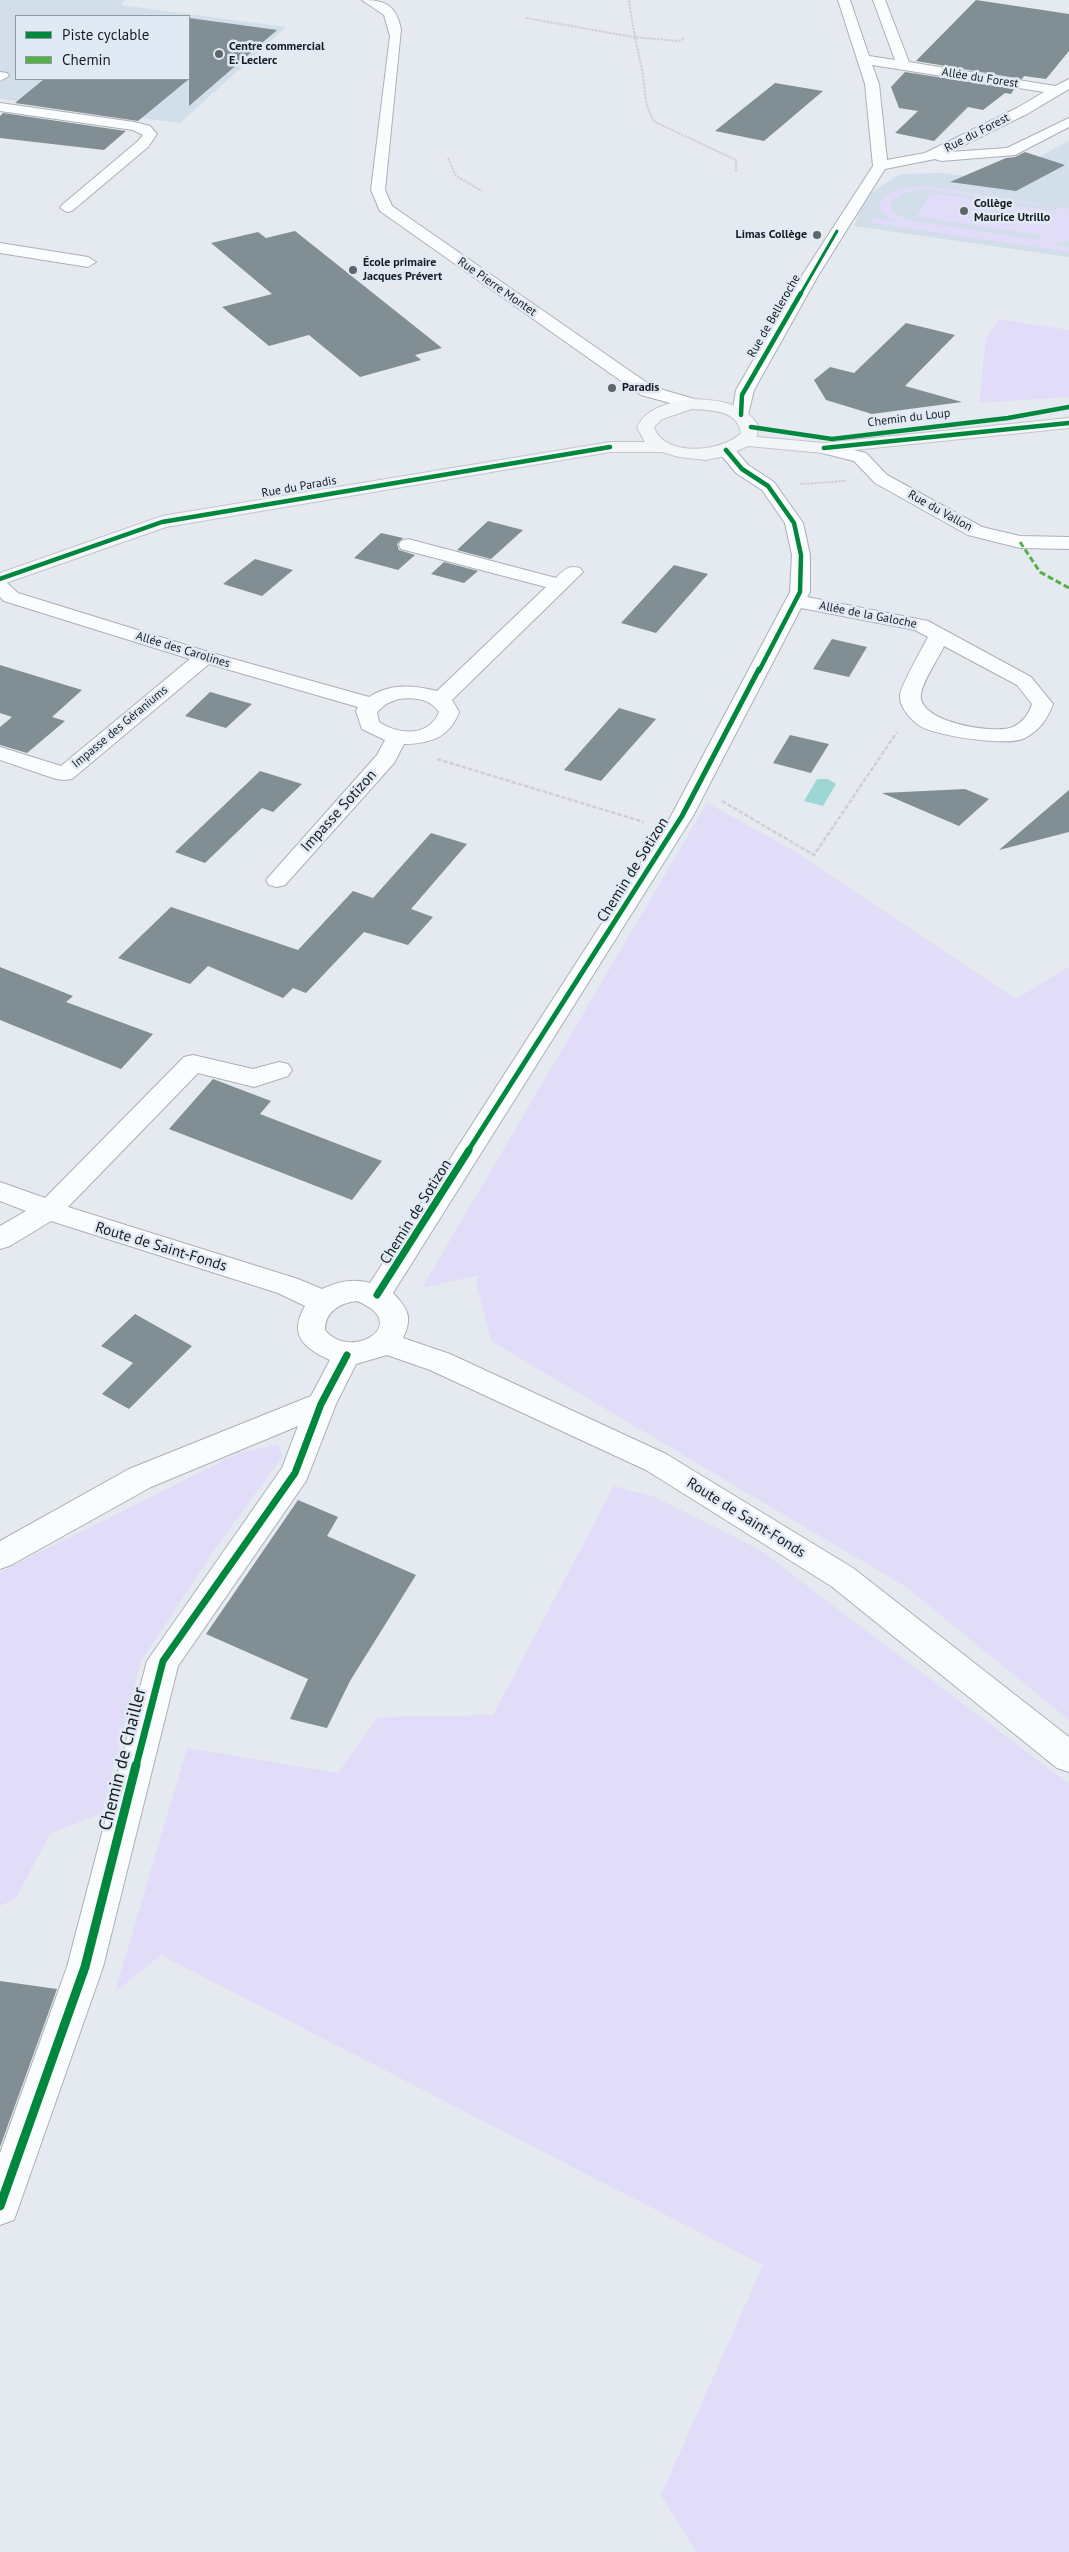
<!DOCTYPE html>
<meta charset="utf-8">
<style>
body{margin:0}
#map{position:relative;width:1069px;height:2552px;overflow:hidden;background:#e5eaf0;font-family:"PT Sans",sans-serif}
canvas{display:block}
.legend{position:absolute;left:15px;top:15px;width:175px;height:65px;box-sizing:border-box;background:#e0eaf5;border:1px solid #9098a0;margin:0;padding:6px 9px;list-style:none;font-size:15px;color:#191d20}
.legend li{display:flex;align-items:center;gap:10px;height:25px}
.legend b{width:25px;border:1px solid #9098a0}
</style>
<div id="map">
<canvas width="1069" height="2552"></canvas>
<ul class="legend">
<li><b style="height:6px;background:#00873e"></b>Piste cyclable</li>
<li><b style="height:6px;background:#55b145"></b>Chemin</li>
</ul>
</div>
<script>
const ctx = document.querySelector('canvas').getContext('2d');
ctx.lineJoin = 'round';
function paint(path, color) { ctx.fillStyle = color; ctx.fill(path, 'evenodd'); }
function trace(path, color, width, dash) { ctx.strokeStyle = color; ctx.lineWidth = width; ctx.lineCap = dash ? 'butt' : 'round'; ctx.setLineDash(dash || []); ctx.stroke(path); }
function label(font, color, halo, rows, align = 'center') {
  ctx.font = font + ' "PT Sans",sans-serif'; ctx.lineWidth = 5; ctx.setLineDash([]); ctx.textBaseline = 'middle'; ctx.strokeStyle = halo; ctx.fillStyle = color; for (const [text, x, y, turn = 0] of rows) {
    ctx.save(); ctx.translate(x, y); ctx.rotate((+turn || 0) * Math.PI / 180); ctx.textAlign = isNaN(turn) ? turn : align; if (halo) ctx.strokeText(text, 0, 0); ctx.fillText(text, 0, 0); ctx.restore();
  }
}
paint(new Path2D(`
 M0 0H125L121 5 286 27 180 123 0 99ZM16 16H189V79H16Z
 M1069 141V257L854 226 866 196 900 174 943 173 996 180Z`), '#d2dee9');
paint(new Path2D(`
 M930 186 1069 209V241L1052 244 1069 247V252L871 223 874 218 898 222 886 216 879 207C886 186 911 187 930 186ZM930 190 1057 208 1042 235 1054 211 931 193 916 217 1042 235 1039 240 909 220 892 212 890 204C900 191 914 191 930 190Z
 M1000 319 1069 330V397L979 403 986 338Z
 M707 803 796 852 1016 999 1069 967V1720L906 1587 491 1341 476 1282 480 1275 422 1288Z
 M278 1445 283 1456 222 1539 141 1661 102 1813 50 1834 16 1898 0 1906V1572L241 1452Z
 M614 1486 655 1497 760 1550 1069 1784V2552H696L661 2495 763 2265 161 1955 115 1992 187 1748 338 1773 378 1717 493 1715Z`), '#e1dcf7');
paint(new Path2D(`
 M817 779H828L836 784 823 806 804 801Z`), '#9ed6d6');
paint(new Path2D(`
 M976 0 1069 14V51L1046 79 1024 76 1022 79 916 61Z
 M189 18 277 30 189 106V79L138 121 15 103 44 79H189Z
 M905 72 1014 89 1011 94 1005 93 983 110 968 107 934 141 895 133 918 111 899 108 891 87Z
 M775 83 823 91 764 141 715 131Z
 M3 113 126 131 104 150 0 138V116Z
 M1025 152 1065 165 1016 191 950 182 1006 158 1015 157Z
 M295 231 442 348 415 355 421 360 360 377 309 335 269 346 222 307 272 294 211 243 258 232 266 238Z
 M906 323 955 335 905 386 962 402 872 414 826 400 814 380 830 367 854 373Z
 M488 521 523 530 491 559 457 550Z
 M381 533 403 538 397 544 399 550 415 555 398 570 354 558Z
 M255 559 293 570 262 596 223 584Z
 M444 562 478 571 464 583 431 574Z
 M674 565 708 574 656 633 621 623Z
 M832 639 867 647 849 677 813 669Z
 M0 665 82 690 52 717 65 721 27 753 0 745V727L12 717 0 713Z
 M210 692 252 704 226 728 185 716Z
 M619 708 656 719 601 781 564 770Z
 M790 735 829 744 811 773 773 763Z
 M260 771 302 784 273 812 262 808 205 863 175 852Z
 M965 789 989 799 959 826 882 793Z
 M1069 790V832L999 850Z
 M431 833 467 844 411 909 433 917 408 945 364 932 306 993 293 988 283 998 208 966 190 984 118 958 171 907 298 950 353 891 373 898Z
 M0 967 73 996 66 1002 153 1034 121 1069 0 1020Z
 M213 1079 271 1101 260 1114 382 1161 352 1200 169 1129Z
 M135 1314 192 1346 129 1409 102 1394 133 1363 101 1346Z
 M298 1500 338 1517 327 1536 416 1575 350 1681 327 1728 290 1719 308 1679 206 1634Z
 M0 1981 57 1989 0 2147Z`), '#818e94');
const minor = new Path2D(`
 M362 0C385 0 396 5 401 29L385 190 392 206 653 387 698 400 701 404 698 408 692 409 641 395 380 211 371 190 390 36 384 15Z
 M838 0H850L869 56 895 60 873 0H885L909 62 1055 86 1069 79V89L1027 114 950 152 1007 148 1069 118V127L1015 155 941 161 935 159 885 169 819 274 754 390 747 419H735L732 415 736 390 803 274 873 166 865 84ZM872 65 1044 92 1017 108 925 153 887 160 879 84Z
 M0 72 7 73 9 76 0 81Z
 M0 103 134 122 150 126 157 134 148 147 72 211 67 212 60 208 62 205 138 141 143 135 133 130 0 111Z
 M0 243 88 257 96 262 88 267 0 253Z
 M824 443 866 453 887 475 982 527 1020 536 1069 537V549L1020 548 968 535 875 483 854 461 818 452 815 448 818 444Z
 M726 445 732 446 748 465 774 482 803 523 810 555V592L807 597 928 621 1031 677 1053 704C1047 719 1040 730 1025 738 1008 747 936 736 920 726 911 720 899 707 900 695 901 685 922 649 928 637L915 630 801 608 693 816 393 1293C408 1309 413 1317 403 1338L450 1354 666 1454 853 1568 1069 1737V1772L1057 1768 831 1586 646 1470 430 1370 387 1355 356 1364 336 1404 306 1481 178 1666 103 1967 19 2206 14 2220 0 2225V2153L67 1967 147 1661 282 1468 298 1426 151 1487 11 1565 0 1569V1541L129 1469 311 1396 330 1360C304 1348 288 1335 305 1306L278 1293 51 1221 10 1246 0 1249V1226L26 1211 0 1201V1182L45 1198 184 1057 193 1055 253 1069 279 1062 288 1064 292 1070 288 1076 254 1087 198 1073 68 1207 298 1279 322 1289C337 1282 353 1278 370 1283L671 816 790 592 792 555 785 523 762 490 736 473 717 450 720 446ZM944 646 1017 685 1032 704C1029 714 1023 722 1013 727 995 735 916 722 921 694 923 681 938 659 944 646ZM357 1301C414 1324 350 1362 325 1330 325 1311 340 1303 357 1301Z
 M408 539 556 578C564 570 568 565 580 568L583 572 452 700 459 712C450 737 430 744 404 744L394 763 285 885 277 887 269 885 266 880 377 755 385 740 362 729 356 711 358 707 209 664 72 779 64 780 56 779 0 760V747L61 766 190 659 4 601 0 597V581L7 583 18 593 212 653 369 697C390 683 414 685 437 691L546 587 401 549 399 545 401 541ZM398 699C413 697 430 698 439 712 429 737 399 735 379 722L377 712 386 704Z`);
const major = new Path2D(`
 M692 399C717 400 743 402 758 425L757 437 824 443 1069 418V428L824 453 748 446 725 456 706 460 679 457 662 452H610L166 527 0 585V573L162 516 610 442H645L637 427C647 407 671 402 692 399ZM692 409C711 410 738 410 741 433 723 452 664 458 654 427L662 419Z`);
trace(minor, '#acb0b5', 2);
trace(major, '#c3c6c8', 2);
trace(new Path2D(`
 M629 0C632 24 637 46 642 70 646 89 643 106 655 122L736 160V172
 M526 18 633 37 679 41 685 38
 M448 158 456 176 482 191
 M800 484 846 481`), '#cfd0d1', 2, [2.5, 1]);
trace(new Path2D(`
 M437 759 644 822
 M722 801 814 855 897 732`), '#cfd0d1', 2.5, [4.5, 2]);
paint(minor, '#fbfcfd');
paint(major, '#f3f5f8');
trace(new Path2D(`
 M1020 542 1040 572 1069 588`), '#55b145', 3, [6, 3]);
trace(new Path2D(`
 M800 295 837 231`), '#00873e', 3);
trace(new Path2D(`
 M741 415 742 395 801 293
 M751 427 832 439 1008 418 1069 407
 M824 448 1069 423
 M726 450 742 469 768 486 794 523 801 555 800 592 759 671
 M0 579 162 522 610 447`), '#00873e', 4.5);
trace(new Path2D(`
 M468 1151 682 816 759 669`), '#00873e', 5);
trace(new Path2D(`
 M377 1295 469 1150
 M136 1766 163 1661 295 1473 321 1404 347 1355`), '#00873e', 7);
trace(new Path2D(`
 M0 2206 85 1967 136 1765`), '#00873e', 9);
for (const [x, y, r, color] of [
 [219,54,5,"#606569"],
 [964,211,5,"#606569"],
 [817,235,5,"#606569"],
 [353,270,5,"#606569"],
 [612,388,5,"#606569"]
]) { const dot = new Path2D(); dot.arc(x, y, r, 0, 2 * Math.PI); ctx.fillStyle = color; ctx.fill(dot); trace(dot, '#e0eaf5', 2); }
label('bold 12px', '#191d20', '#e0eaf5', [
 ["Centre commercial",229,47],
 ["E. Leclerc",229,61],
 ["Collège",974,204],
 ["Maurice Utrillo",974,218],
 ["Limas Collège",807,235,"right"],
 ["École primaire",363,263],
 ["Jacques Prévert",363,277],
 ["Paradis",622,388]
], 'left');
label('12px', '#191d20', '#e0eaf5', [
 ["Allée du Forest",980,78,9],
 ["Rue du Forest",977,133,-27],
 ["Rue Pierre Montet",497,287,35],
 ["Rue de Belleroche",774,316,-60],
 ["Chemin du Loup",909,418,-7],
 ["Rue du Paradis",299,487,-10],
 ["Rue du Vallon",940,511,29],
 ["Allée de la Galoche",868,615,11],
 ["Allée des Carolines",183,650,17],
 ["Impasse des Géraniums",120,727,-40]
]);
label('15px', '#191d20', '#e0eaf5', [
 ["Impasse Sotizon",339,811,-48],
 ["Chemin de Sotizon",633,870,-58],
 ["Chemin de Sotizon",416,1212,-58],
 ["Route de Saint-Fonds",161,1247,17],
 ["Route de Saint-Fonds",746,1518,32]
]);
label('18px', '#191d20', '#e0eaf5', [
 ["Chemin de Chailler",123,1759,-76]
]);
</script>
